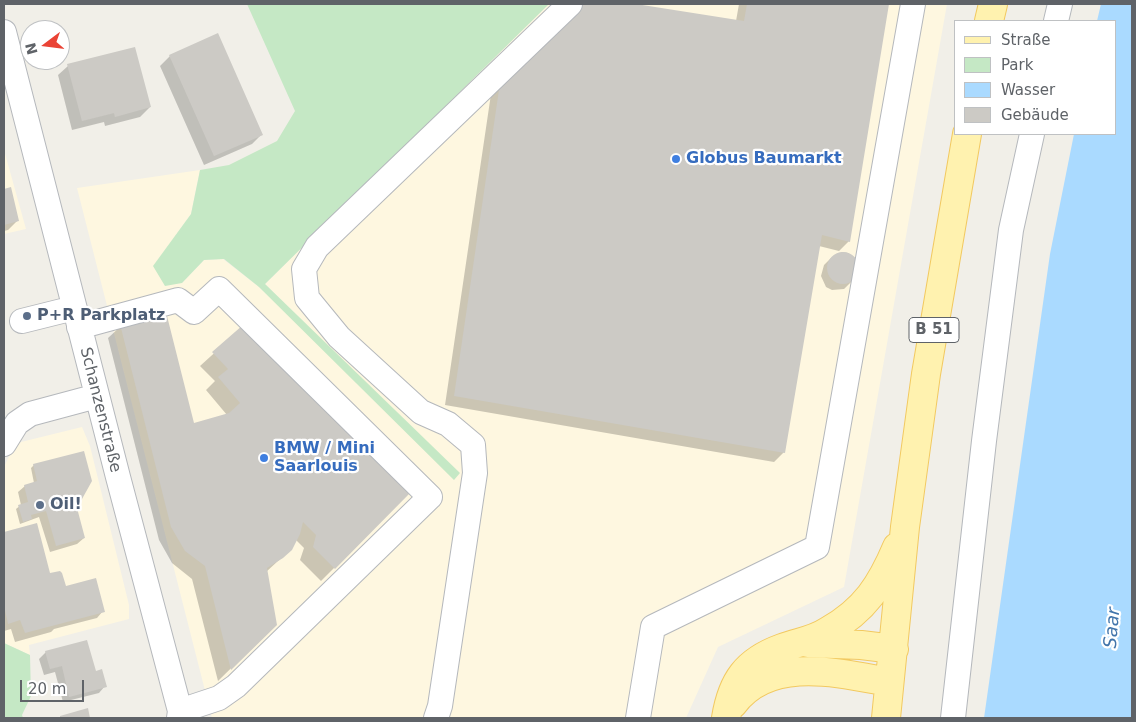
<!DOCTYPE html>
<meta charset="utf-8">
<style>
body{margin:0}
#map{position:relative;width:1136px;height:722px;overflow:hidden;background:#f1efe8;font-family:"DejaVu Sans",sans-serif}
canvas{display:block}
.frame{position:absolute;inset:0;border:5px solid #5f6368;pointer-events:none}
.legend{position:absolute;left:954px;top:20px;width:162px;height:115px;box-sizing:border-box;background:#fff;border:1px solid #bfc1c3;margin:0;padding:6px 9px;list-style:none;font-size:15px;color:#5f6368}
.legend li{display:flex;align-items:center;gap:10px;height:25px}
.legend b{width:25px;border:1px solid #bfc1c3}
.north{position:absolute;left:20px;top:20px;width:50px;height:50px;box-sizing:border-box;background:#fff;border:1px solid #bfc1c3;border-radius:50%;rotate:255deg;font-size:14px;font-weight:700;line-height:20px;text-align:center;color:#5f6368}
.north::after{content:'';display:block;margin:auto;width:18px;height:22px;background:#ea4335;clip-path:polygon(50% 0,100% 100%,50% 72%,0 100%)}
.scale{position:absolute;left:20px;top:680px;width:64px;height:22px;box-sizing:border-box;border:2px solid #5f6368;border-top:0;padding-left:6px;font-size:15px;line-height:18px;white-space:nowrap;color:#5f6368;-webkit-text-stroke:4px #fff;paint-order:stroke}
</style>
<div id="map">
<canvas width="1136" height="722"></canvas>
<div class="frame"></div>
<ul class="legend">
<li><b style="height:6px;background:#fff2af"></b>Straße</li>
<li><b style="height:14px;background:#c5e8c5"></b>Park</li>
<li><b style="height:14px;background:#aadaff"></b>Wasser</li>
<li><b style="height:14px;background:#cccac5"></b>Gebäude</li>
</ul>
<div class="north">N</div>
<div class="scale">20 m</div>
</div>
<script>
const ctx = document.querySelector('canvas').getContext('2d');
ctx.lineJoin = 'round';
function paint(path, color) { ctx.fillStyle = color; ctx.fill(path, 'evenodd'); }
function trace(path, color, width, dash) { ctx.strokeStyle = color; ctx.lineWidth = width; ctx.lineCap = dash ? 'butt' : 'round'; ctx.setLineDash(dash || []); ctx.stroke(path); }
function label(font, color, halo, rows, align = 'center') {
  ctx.font = font + ' "DejaVu Sans",sans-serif'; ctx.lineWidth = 4.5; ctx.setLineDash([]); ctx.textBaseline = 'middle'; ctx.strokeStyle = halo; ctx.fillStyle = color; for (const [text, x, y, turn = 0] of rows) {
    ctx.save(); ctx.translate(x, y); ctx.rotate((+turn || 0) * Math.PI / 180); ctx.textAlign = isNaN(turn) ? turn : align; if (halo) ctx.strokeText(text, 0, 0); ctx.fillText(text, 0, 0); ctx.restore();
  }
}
paint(new Path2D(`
 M549 4H947L844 587 718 647 686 718H212L77 188 200 170 191 214 154 266 182 283 204 260 223 259 259 287 459 473 265 284Z
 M4 150 26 229 4 234Z
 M82 427 90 446 129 605V619L29 645 30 655 4 643V467L14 446 21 442Z`), '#fef7e0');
paint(new Path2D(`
 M247 4H549L265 284 460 473 454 480 259 287 224 259 204 260 182 283 165 286 153 266 191 214 200 170 229 165 277 141 295 111Z
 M4 643 30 655 31 696 22 715 23 718H4Z`), '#c5e8c5');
paint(new Path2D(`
 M1101 4H1132V718H984L1050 254 1074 134H1115V21H1097Z`), '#aadaff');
paint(new Path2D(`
 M575 4H628L736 21 739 4H888L849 241 839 251 819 246 784 452 774 462 445 405 491 94Z
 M170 56 262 134 252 144 204 165 160 66Z
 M68 66 150 107 140 117 105 126 104 122 72 130 58 75Z
 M10 189 18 220 8 230 4 231V191Z
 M842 252 848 253 857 260 855 278 844 289 832 290 826 287 821 276 824 265 831 258Z
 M121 326 193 424 227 415 206 390 215 381 200 366 243 327 408 494 321 581 300 560 304 548 296 540 291 549 266 572 276 624 218 681 192 579 172 563 159 540 108 338Z
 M34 465 76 508 84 538 77 544 50 552 39 517 20 524 16 509 21 505 18 492 25 486 34 483 31 468Z
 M36 525 49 576 103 611 97 618 54 629 51 632 15 642 11 629 4 631V533Z
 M46 652 95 672 105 686 99 693 63 702 55 672 44 675 39 659Z`), '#0003');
paint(new Path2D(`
 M574 4H636L744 21 747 4H889L850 242 822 235 785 453 454 396 500 83Z
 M218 33 263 135 214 156 169 55Z
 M135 47 151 107 115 117 114 113 82 121 67 64Z
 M11 187 19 221 4 225V189Z
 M827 268a16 16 0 1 1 32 0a16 16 0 1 1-32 0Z
 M166 312 194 423 229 413 240 403 218 377 228 369 212 352 243 325 409 494 335 569 313 547 316 535 303 522 300 534 292 550 283 558 267 568 277 625 231 670 205 566 185 551 171 527 120 324Z
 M84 451 92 481 77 508 85 538 56 546 46 511 31 515 32 519 23 522 18 505 28 502 24 485 37 481 33 464Z
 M37 523 50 573 60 571 62 573 66 586 96 578 105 612 25 633 20 620 8 624 4 606V532Z
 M87 640 96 671 102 669 107 687 69 697 62 666 50 669 45 651Z
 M88 708 90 718H60V716Z`), '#cccac5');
const minor = new Path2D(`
 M1056 21 1060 4
 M4 32 118 477 180 711 179 718
 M22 321 74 308
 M79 327 178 300 194 312 219 289 430 497 236 686 219 698 180 711
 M4 444 17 423 30 414 97 396
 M436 718 440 706 475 473 473 445 448 424 421 412 339 337 307 298 304 269 317 247 570 4
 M638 718 653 627 817 547 913 4
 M953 718 984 441 1011 230 1032 134`);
const major = new Path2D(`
 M989 21 993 4
 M808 643 861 645 894 649
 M733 704C769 655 839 673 889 682
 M726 718C732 681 746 661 782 648 798 642 813 641 828 631 865 610 881 585 897 547
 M886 718 905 527 926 374 967 134`);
trace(minor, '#b5b8bc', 26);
trace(major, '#f2c960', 30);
trace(minor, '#fff', 24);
trace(major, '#fff2af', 28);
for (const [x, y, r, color] of [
 [676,159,5,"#3f7fe0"],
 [27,316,5,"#5c6f8a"],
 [264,458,5,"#3f7fe0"],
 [40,505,5,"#5c6f8a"]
]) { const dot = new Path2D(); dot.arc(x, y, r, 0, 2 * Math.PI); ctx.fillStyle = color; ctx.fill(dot); trace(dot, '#fff', 2); }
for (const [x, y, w] of [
 [934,330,50]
]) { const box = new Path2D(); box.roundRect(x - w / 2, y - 12.5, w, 25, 4); ctx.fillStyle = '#fff'; ctx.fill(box); trace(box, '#5f6368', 1); }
label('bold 15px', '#5f6368', null, [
 ["B 51",934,330]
]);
label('bold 16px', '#366cbe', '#fff', [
 ["Globus Baumarkt",686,159],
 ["BMW / Mini",274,449],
 ["Saarlouis",274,467]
], 'left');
label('bold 16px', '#4e5e75', '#fff', [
 ["P+R Parkplatz",37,316],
 ["Oil!",50,505]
], 'left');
label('16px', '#5f6368', '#fff', [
 ["Schanzenstraße",100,410,76]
]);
label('italic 18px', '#4174aa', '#fff', [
 ["Saar",1113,628,-85]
]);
</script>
